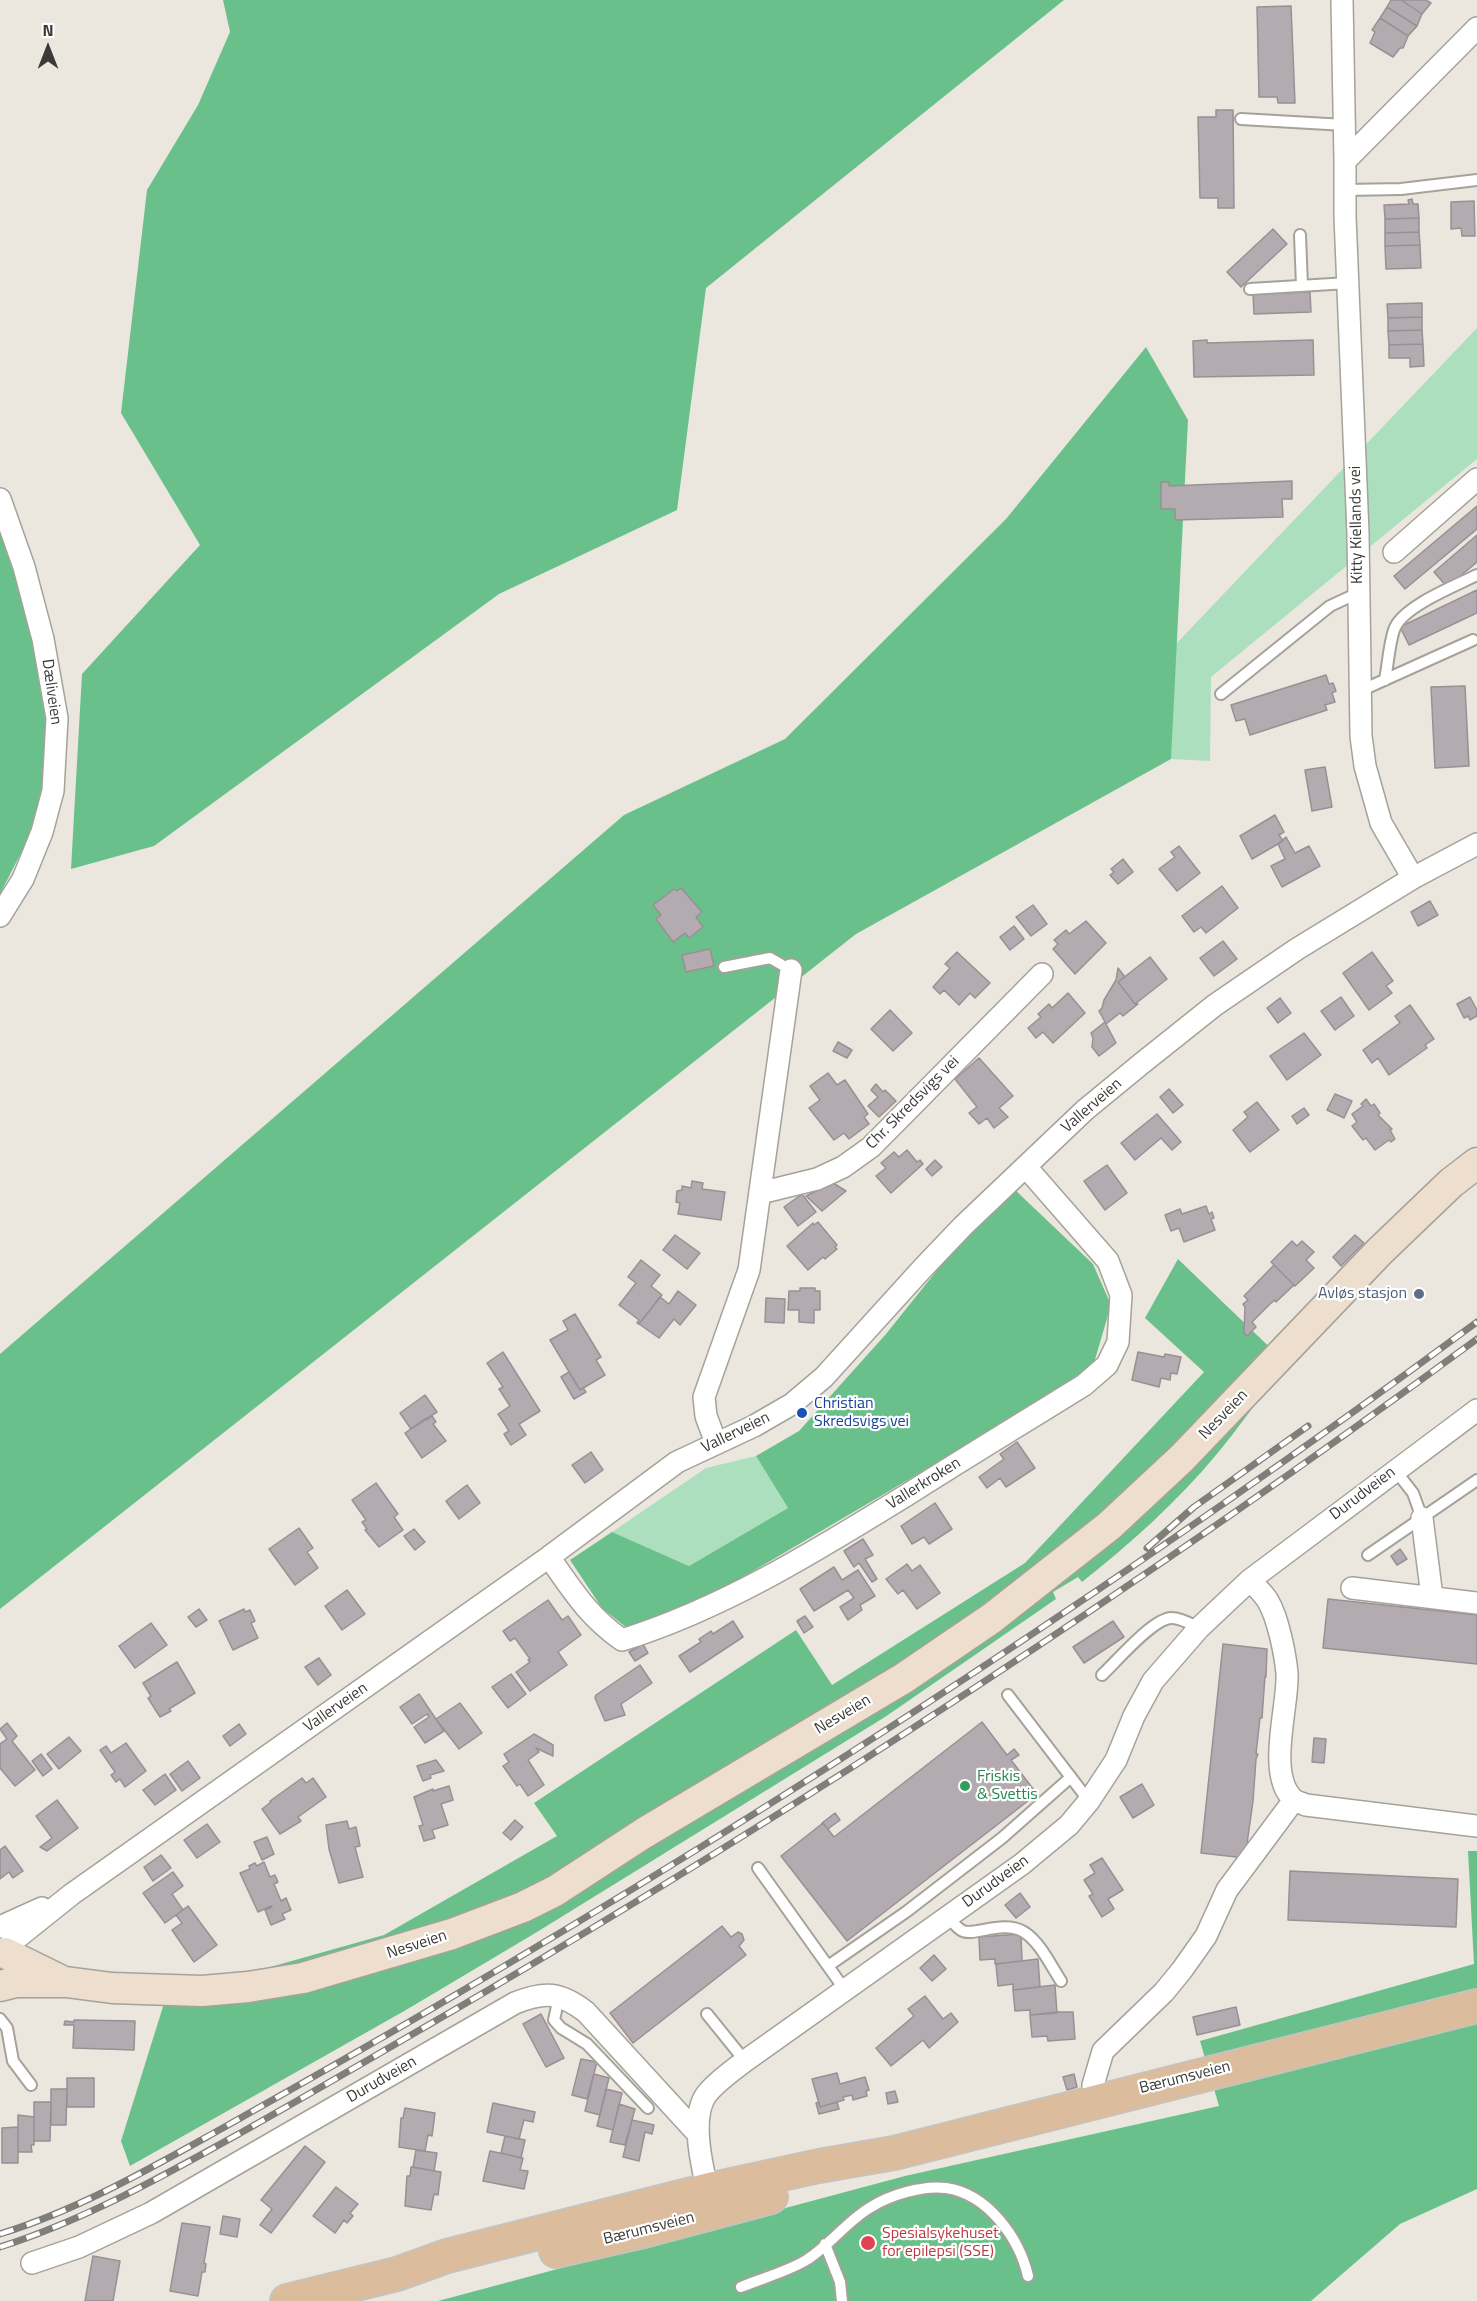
<!DOCTYPE html>
<meta charset="utf-8">
<style>
body{margin:0}
#map{position:relative;width:1477px;height:2301px;overflow:hidden;background:#ebe7df;font-family:"Titillium Web",sans-serif}
canvas{display:block}
.north{position:absolute;left:18px;top:18px;width:60px;height:60px;-webkit-text-stroke:4px #fff;paint-order:stroke;rotate:0deg;font-size:16px;font-weight:700;line-height:24px;text-align:center;color:#3c3a37}
.north::after{content:'';display:block;margin:auto;width:21px;height:27px;background:#3c3a37;clip-path:polygon(50% 0,100% 100%,50% 72%,0 100%)}
</style>
<div id="map">
<canvas width="1477" height="2301"></canvas>
<div class="north">N</div>
</div>
<script>
const ctx = document.querySelector('canvas').getContext('2d');
ctx.lineJoin = 'round';
function paint(path, color) { ctx.fillStyle = color; ctx.fill(path, 'evenodd'); }
function trace(path, color, width, dash) { ctx.strokeStyle = color; ctx.lineWidth = width; ctx.lineCap = dash ? 'butt' : 'round'; ctx.setLineDash(dash || []); ctx.stroke(path); }
function label(font, color, halo, rows, align = 'center') {
  ctx.font = font + ' "Titillium Web",sans-serif'; ctx.lineWidth = 4.5; ctx.setLineDash([]); ctx.textBaseline = 'middle'; ctx.strokeStyle = halo; ctx.fillStyle = color; for (const [text, x, y, turn = 0] of rows) {
    ctx.save(); ctx.translate(x, y); ctx.rotate((+turn || 0) * Math.PI / 180); ctx.textAlign = isNaN(turn) ? turn : align; if (halo) ctx.strokeText(text, 0, 0); ctx.fillText(text, 0, 0); ctx.restore();
  }
}
paint(new Path2D(`
 M1477 328V459L1211 677 1210 761 1171 759 1174 646Z
 M756 1456 788 1508 689 1566 612 1532 706 1468Z`), '#acdfbd');
paint(new Path2D(`
 M223 0H1064L706 288 677 510 499 594 154 846 71 869 82 674 200 545 121 413 147 190 198 105 230 32Z
 M1146 347 1188 420 1171 759 856 934 0 1609V1354L624 815 785 739 1006 519Z
 M0 527 41 643 49 798 0 894Z
 M1013 1188 1093 1264 1111 1305 1094 1363 1042 1401 682 1613 627 1628 602 1608 570 1560 612 1532 689 1566 788 1508 756 1456 799 1431 886 1334 966 1234Z
 M1178 1259 1286 1363C1263 1393 1241 1425 1216 1455 1177 1502 1130 1544 1082 1582L1078 1577 1053 1592 1056 1599 885 1717 537 1932 406 2010 130 2166 121 2141 171 1981 217 1982 384 1935 557 1836 534 1803 796 1630 832 1685 1025 1563 1204 1372 1145 1318Z
 M1468 1851H1477V2189L1400 2224 1311 2301H438L905 2176 1219 2106 1200 2041 1474 1964Z`), '#6ac08b');
const building = new Path2D(`
 M1391 0H1401L1422 14 1417 26 1387 7Z
 M1401 0H1426L1431 3 1422 14Z
 M1291 6 1295 103H1278L1277 97H1259L1257 7Z
 M1387 7 1417 26 1408 36 1380 18Z
 M1380 18 1408 36 1403 48H1400L1393 57 1370 43 1375 32 1372 30Z
 M1216 110H1233L1234 208H1218V198H1200L1198 117H1216Z
 M1412 199 1413 204H1418L1419 218 1385 219 1384 205 1409 204 1408 200Z
 M1474 201 1475 236H1462L1461 228 1451 229V202Z
 M1419 218V232L1385 233V219Z
 M1273 229 1287 244 1241 287 1227 272Z
 M1419 232 1420 245 1385 246V233Z
 M1420 245 1421 268 1386 269 1385 246Z
 M1310 292 1311 312 1254 314 1253 294Z
 M1422 303V317L1388 318 1387 304Z
 M1422 317V330L1388 331V318Z
 M1422 330 1423 344 1389 345 1388 331Z
 M1207 340V343L1313 340 1314 375 1194 377 1193 341Z
 M1423 344 1424 366 1410 367V358H1389V345Z
 M1292 481V499H1282L1283 517 1175 520V509H1161V482H1169V486Z
 M1477 506V529L1405 589 1394 576Z
 M1477 535V562L1447 587 1434 572Z
 M1477 590V613L1409 645 1400 627Z
 M1326 675 1329 684 1333 683 1336 691 1332 693 1335 702 1325 705 1327 710 1250 735 1245 719 1236 721 1231 705Z
 M1465 686 1469 766 1435 768 1431 687Z
 M1325 767 1332 807 1312 811 1305 770Z
 M1275 815 1284 832 1279 835 1283 841 1252 859 1240 836Z
 M1286 837 1295 853 1309 846 1320 866 1282 887 1271 866 1285 859 1278 844Z
 M1179 846 1200 873 1177 891 1159 869 1175 857 1171 852Z
 M1123 859 1133 872 1118 884 1110 875 1114 872 1111 869Z
 M1222 886 1238 908 1206 933 1201 927 1194 932 1182 916Z
 M681 888 702 912 696 917 703 927 689 938 685 933 673 942 656 919 661 915 653 905 674 889 677 891Z
 M1430 901 1438 915 1418 926 1411 912Z
 M1033 905 1047 924 1031 936 1016 917Z
 M1086 921 1106 943 1075 974 1053 949 1058 944 1054 940 1066 930 1069 934Z
 M1014 926 1024 939 1010 950 1000 937Z
 M1223 941 1237 959 1214 976 1200 958Z
 M710 949 714 966 686 972 682 955Z
 M957 952 990 983 975 998 970 993 959 1005 944 990 940 994 933 987 950 968 945 964Z
 M1372 952 1393 981 1386 986 1392 993 1369 1010 1343 973Z
 M1150 957 1167 979 1135 1004 1118 982Z
 M1118 968 1125 977 1118 982 1135 1004H1138L1123 1016 1120 1013 1106 1024 1099 1011 1102 1008 1104 1000 1116 980Z
 M1068 993 1085 1013 1053 1043 1043 1032 1036 1038 1028 1028 1041 1017 1038 1014 1049 1004 1052 1008Z
 M1341 997 1354 1016 1335 1030 1321 1011Z
 M1470 997 1477 1010V1016L1470 1020 1468 1016 1464 1018 1457 1004Z
 M1280 998 1291 1013 1278 1023 1267 1008Z
 M1410 1005 1434 1039 1425 1045 1427 1048 1389 1075 1378 1058 1372 1063 1363 1050 1400 1023 1395 1016Z
 M890 1010 912 1033 893 1051 871 1029Z
 M1105 1022 1116 1043 1099 1056 1092 1047 1093 1038 1091 1033Z
 M1304 1033 1321 1055 1287 1080 1270 1056Z
 M838 1042 852 1050 847 1058 833 1051Z
 M979 1058 1013 1096 999 1108 1008 1117 994 1128 987 1118 979 1124 969 1113 977 1107 955 1079Z
 M828 1073 837 1085 845 1080 868 1114 864 1117 869 1124 849 1139 844 1133 834 1140 809 1108 820 1100 810 1086Z
 M876 1084 883 1092 885 1090 896 1101 879 1117 868 1106 878 1097 871 1090Z
 M1169 1089 1183 1105 1173 1113 1160 1097Z
 M1335 1094 1352 1101 1344 1118 1327 1110Z
 M1366 1099 1371 1106 1374 1104 1380 1113 1378 1115 1392 1129 1390 1130 1395 1139 1391 1142 1389 1140 1375 1150 1366 1138 1363 1140 1352 1126 1357 1122 1352 1114 1363 1106 1361 1104Z
 M1257 1102 1279 1130 1250 1152 1233 1130 1248 1117 1244 1112Z
 M1304 1108 1309 1115 1297 1124 1292 1116Z
 M1157 1114 1181 1142 1172 1150 1161 1138 1135 1160 1121 1143Z
 M907 1150 917 1162 920 1160 923 1164 891 1193 876 1176 886 1168 881 1163 894 1152 899 1157Z
 M935 1160 942 1167 932 1176 926 1169Z
 M1107 1165 1127 1193 1105 1210 1084 1181Z
 M692 1181 703 1183 702 1189 725 1192 721 1220 678 1214 680 1203 676 1202 677 1191 682 1190V1186L691 1188Z
 M833 1183 846 1191 822 1211 806 1196Z
 M802 1194 816 1212 798 1226 784 1207Z
 M1206 1206 1209 1214 1212 1212 1214 1218 1211 1219 1215 1230 1184 1242 1179 1228 1171 1231 1165 1215 1180 1209 1182 1214Z
 M818 1222 837 1245 835 1247 837 1249 825 1259 823 1257 808 1270 787 1246 813 1223 814 1225Z
 M675 1235 700 1253 687 1269 663 1250Z
 M1355 1235 1364 1243 1341 1266 1333 1257Z
 M1292 1241 1297 1246 1302 1241 1314 1252 1306 1260 1314 1268 1295 1286 1271 1262Z
 M641 1260 660 1275 651 1286 662 1295 639 1324 637 1323 639 1320 619 1305 636 1283 628 1277Z
 M1274 1265 1294 1285 1276 1302 1275 1300 1270 1304 1252 1322 1256 1327 1247 1336 1244 1333 1245 1307 1243 1304 1248 1300 1244 1296Z
 M800 1288H815V1291H820V1310H814V1323L799 1322V1310H788L789 1291H800Z
 M678 1291 696 1305 680 1325 674 1319 659 1338 639 1324 660 1297 669 1304Z
 M766 1298 785 1299 784 1323 765 1322Z
 M575 1314 601 1357 596 1360 605 1375 580 1390 550 1340 568 1330 563 1321Z
 M503 1352 540 1411 519 1424 526 1435 511 1445 504 1434 509 1431 498 1414 510 1406 499 1389 503 1387 487 1363Z
 M1138 1352 1164 1357 1165 1354 1181 1357 1177 1374 1171 1373 1170 1380 1161 1378 1159 1387 1132 1380Z
 M569 1372 580 1390 583 1388 586 1392 574 1399 561 1377Z
 M425 1395 437 1412 411 1429 400 1413Z
 M432 1416 436 1422 433 1424 446 1441 422 1458 405 1433 426 1418 427 1420Z
 M1017 1442 1035 1468 1006 1487 1000 1478 987 1488 979 1477 1004 1459 1000 1454Z
 M591 1452 603 1470 585 1483 572 1465Z
 M376 1483 398 1514 394 1517 403 1530 379 1547 365 1530 367 1529 362 1522 366 1520 352 1500Z
 M467 1485 480 1503 459 1519 446 1501Z
 M935 1503 952 1529 929 1544 924 1537 912 1544 901 1526Z
 M299 1528 313 1548 307 1552 318 1568 295 1585 269 1549Z
 M414 1529 425 1542 415 1550 404 1536Z
 M863 1539 873 1555 865 1559 877 1579 872 1582 859 1563 854 1567 844 1551Z
 M1400 1549 1407 1559 1397 1565 1391 1556Z
 M907 1564 912 1571 920 1565 940 1593 917 1609 903 1590 898 1594 886 1579Z
 M834 1567 842 1580 858 1570 875 1596 860 1605 862 1610 848 1620 840 1607 854 1598 848 1590 814 1611 800 1589Z
 M347 1590 365 1614 342 1630 325 1606Z
 M1328 1599 1477 1615V1664L1323 1648Z
 M548 1600 562 1620 568 1616 581 1635 558 1652 567 1665 530 1691 516 1672 530 1662 528 1660 530 1659 515 1638 510 1641 503 1631Z
 M199 1609 207 1620 196 1627 188 1617Z
 M244 1609 245 1612 250 1610 255 1621 251 1623 258 1638 233 1650 219 1621Z
 M805 1616 813 1627 804 1633 797 1621Z
 M733 1621 743 1637 690 1672 679 1656 701 1642 699 1639 711 1631 713 1634Z
 M1113 1621 1124 1637 1084 1663 1073 1647Z
 M151 1623 167 1645 135 1668 119 1646Z
 M643 1644 648 1653 635 1661 629 1652Z
 M1223 1644 1267 1649 1266 1677 1265 1676 1262 1718H1260L1256 1754H1258L1256 1759 1253 1801 1245 1858 1201 1853Z
 M319 1658 331 1675 318 1685 305 1667Z
 M177 1662 195 1693 169 1709 171 1711 160 1717 148 1698 151 1696 143 1683Z
 M640 1665 652 1683 621 1704 625 1715 605 1721 595 1698 596 1695Z
 M511 1674 526 1694 508 1708 492 1687Z
 M419 1694 444 1731 425 1743 414 1727 429 1717 427 1714 412 1724 400 1707Z
 M460 1703 482 1733 459 1749 436 1719Z
 M982 1722 1007 1755 1014 1749 1019 1755 1011 1760 1037 1794 847 1941 781 1856 823 1823 834 1837Z
 M7 1723 17 1736 12 1741 35 1770 15 1786 0 1768V1744L7 1739 0 1729Z
 M239 1724 246 1734 230 1746 223 1736Z
 M534 1734 553 1745V1756L536 1748 539 1752 528 1760 544 1785 528 1796 520 1784 517 1786 503 1766 509 1762 504 1754Z
 M69 1737 81 1751 59 1769 47 1754Z
 M1314 1738 1326 1739 1324 1763 1312 1762Z
 M126 1743 146 1771 125 1787 120 1779 116 1782 111 1775 115 1772 100 1750 106 1746 111 1753Z
 M41 1754 52 1769 43 1776 32 1761Z
 M436 1760 444 1771 430 1775 431 1778 423 1781 417 1766Z
 M188 1761 200 1778 182 1791 170 1774Z
 M165 1774 176 1790 155 1805 143 1790Z
 M302 1778 306 1783 313 1778 326 1797 298 1817 301 1821 280 1834 262 1809 271 1802 270 1801Z
 M1142 1784 1154 1805 1133 1818 1120 1797Z
 M449 1786 453 1800 441 1804 448 1825 432 1830 435 1838 424 1841 419 1826 423 1825 414 1797 433 1789V1791Z
 M57 1800 78 1828 47 1851 40 1847 52 1838 36 1816Z
 M835 1813 840 1820 828 1829 822 1823Z
 M515 1820 523 1827 511 1840 503 1833Z
 M347 1821 349 1829 356 1827 360 1846 355 1847 363 1877 339 1883 329 1849 326 1825Z
 M207 1824 220 1842 197 1858 184 1840Z
 M267 1837 274 1854 262 1860 254 1842Z
 M5 1846 23 1871 13 1878 9 1872 0 1879V1850Z
 M161 1855 171 1868 153 1881 144 1867Z
 M1102 1858 1123 1890 1108 1899 1114 1909 1102 1917 1089 1896 1093 1894 1084 1880 1095 1873 1090 1865Z
 M264 1862 270 1877 275 1875 278 1882 274 1884 281 1901 286 1898 291 1910 282 1914 285 1919 271 1925 265 1910 272 1907 271 1906 258 1912 240 1873 250 1869 249 1866 255 1863 257 1866Z
 M1290 1871 1458 1879 1456 1927 1288 1920Z
 M173 1872 183 1886 172 1894 183 1910 165 1923 143 1893Z
 M1020 1893 1030 1907 1016 1918 1005 1905Z
 M188 1906 217 1945 194 1962 172 1930 182 1923 176 1915Z
 M722 1926 731 1937 738 1932 742 1934 744 1940 739 1946 746 1955 633 2043 610 2013Z
 M1021 1934 1022 1961 995 1964V1959L980 1960 979 1937Z
 M934 1955 946 1969 932 1981 920 1968Z
 M1038 1959 1040 1987 1013 1990V1984L998 1986 996 1964Z
 M1055 1985 1057 2013 1030 2015V2010L1015 2011 1013 1990Z
 M925 1996 943 2019 951 2013 958 2022 929 2048 923 2040 891 2066 876 2048 914 2016 908 2009Z
 M1236 2007 1240 2025 1197 2035 1193 2017Z
 M1057 2012H1073L1075 2039 1048 2041 1047 2036 1032 2037 1030 2015Z
 M541 2014 564 2058 546 2067 523 2024Z
 M74 2020 135 2021 134 2050 73 2048 74 2025H64L65 2021 74 2022Z
 M581 2059 597 2062 587 2099 572 2095Z
 M837 2073 840 2084 865 2077 869 2090 866 2091 867 2096 853 2100 852 2095 843 2097 844 2100 820 2107 812 2079Z
 M594 2074 609 2078 600 2115 585 2111Z
 M1074 2074 1077 2087 1067 2090 1063 2077Z
 M67 2078H94V2107H67Z
 M51 2089H67L66 2125H51Z
 M606 2089 622 2093 613 2130 597 2126Z
 M895 2091 898 2102 888 2104 886 2093Z
 M34 2102H51L50 2141H34Z
 M819 2102 820 2107 837 2102 839 2109 819 2114 816 2103Z
 M493 2103 535 2112 533 2122 524 2120 519 2139 487 2132Z
 M619 2104 635 2109 625 2145 610 2142Z
 M405 2108 435 2113 432 2136 428 2135 425 2151 399 2147 401 2118H403Z
 M18 2115 34 2117V2145H31L32 2152H18Z
 M632 2120 654 2125 652 2134 645 2132 639 2161 623 2157Z
 M18 2127V2163H2V2128Z
 M505 2136 525 2140 521 2158 501 2153Z
 M305 2146 325 2162 271 2233 260 2225 272 2209 261 2200Z
 M416 2150 437 2153 434 2171 413 2167Z
 M490 2151 523 2158 520 2170 528 2171 524 2189 483 2181Z
 M411 2167 441 2172 438 2195 434 2194 431 2210 405 2206 407 2176H410Z
 M336 2187 358 2204 350 2213 353 2216 347 2223 344 2220 335 2233 313 2216Z
 M223 2216 240 2219 237 2237 220 2234Z
 M182 2223 210 2227 204 2263 206 2264 205 2272H202L198 2296 170 2291Z
 M93 2256 120 2261 113 2301H85Z`);
paint(building, '#b4abb0');
trace(building, '#989094', 1.5);
const lane = new Path2D(`
 M1241 119 1345 125
 M1345 190 1401 189 1477 180
 M1300 235 1302 286
 M1250 289 1348 283
 M1385 680C1388 664 1389 645 1394 630 1401 607 1455 586 1477 575
 M1360 691 1473 640
 M1221 694 1330 606 1358 593
 M724 967 770 958 791 970
 M1395 1470 1413 1493 1422 1518
 M1368 1555 1477 1480
 M1102 1675C1116 1662 1154 1617 1172 1618 1181 1618 1191 1624 1199 1628
 M1008 1695 1089 1801
 M758 1868 845 1990
 M948 1917C952 1921 956 1927 961 1930 972 1938 1002 1919 1024 1932 1040 1942 1051 1966 1061 1981
 M828 1966 906 1912 1002 1838 1071 1777
 M559 1997 554 2020 561 2028 587 2044 648 2108
 M707 2014 745 2061
 M0 2019 7 2028 13 2061 31 2085
 M825 2244 840 2282 842 2301
 M741 2287C760 2279 792 2270 808 2259 831 2244 847 2221 871 2207 890 2195 923 2185 946 2188 988 2194 1019 2238 1028 2276`);
const street = new Path2D(`
 M1342 0 1345 161
 M0 499 24 567 43 639 57 718 53 791 42 832 23 879 0 916
 M1394 552 1477 479
 M1413 878 1381 823 1365 766 1361 736 1358 533 1345 216V161L1477 28
 M760 1193 817 1179 843 1167 871 1147 1042 974
 M716 1443 706 1416 704 1397 749 1270 791 970
 M1422 1518 1432 1597
 M549 1557C573 1591 588 1616 622 1640 725 1608 819 1549 910 1493 968 1456 1026 1421 1084 1385L1107 1365 1118 1342 1121 1295 1108 1261 1026 1167
 M1250 1580C1256 1587 1264 1594 1268 1601 1278 1618 1285 1653 1287 1673 1289 1705 1266 1774 1293 1799 1296 1802 1302 1803 1306 1805L1477 1826
 M1352 1588 1477 1603
 M0 1927 42 1908
 M4 1952 12 1942 72 1894 549 1557 677 1462 754 1426 792 1404 824 1377 922 1269 963 1226 1085 1110 1141 1064 1215 1005 1297 949 1413 878 1477 844
 M1093 2085 1103 2051 1164 1992 1182 1970 1206 1936 1227 1890 1294 1800
 M710 2201C704 2174 689 2120 706 2095 716 2082 732 2071 745 2061L1022 1864 1069 1825 1089 1801 1116 1760 1134 1716 1153 1681 1199 1628 1250 1580 1477 1410
 M32 2263 79 2247 151 2213 515 2003C545 1991 560 1992 586 2012L697 2133`);
const secondary = new Path2D(`
 M5 1953 58 1979
 M0 1986 16 1982H66L112 1988 202 1991 248 1987 303 1978 452 1934 523 1907 555 1891 644 1833 904 1678 992 1618 1109 1526 1182 1458 1380 1251 1451 1183 1477 1163`);
const primary = new Path2D(`
 M556 2251 639 2232 771 2197
 M287 2301 397 2274 447 2256 708 2190 819 2166 894 2153 1477 2006`);
trace(lane, '#a5a29a', 14);
trace(street, '#a5a29a', 24);
trace(secondary, '#a5a29a', 33);
trace(primary, '#c4c4c3', 36);
trace(lane, '#fff', 10);
trace(street, '#fff', 21);
trace(secondary, '#eddece', 30);
trace(primary, '#dbbc9d', 33);
const rail = new Path2D(`
 M1147 1548 1194 1507 1308 1426
 M0 2234C78 2210 149 2169 221 2129 292 2089 363 2049 433 2008 793 1798 1142 1569 1477 1322
 M0 2247C87 2219 165 2175 244 2131 315 2091 385 2050 456 2009 807 1804 1149 1580 1477 1339`);
trace(rail, '#807e79', 7);
trace(rail, '#fff', 4.5, [14]);
for (const [x, y, r, color] of [
 [1419,1294,6,"#5c6f8a"],
 [802,1413,6,"#1a4fb4"],
 [965,1786,6,"#2e9e5b"],
 [868,2243,8,"#e0444e"]
]) { const dot = new Path2D(); dot.arc(x, y, r, 0, 2 * Math.PI); ctx.fillStyle = color; ctx.fill(dot); trace(dot, '#fff', 2); }
label('16px', '#3c3a37', '#fff', [
 ["Kitty Kiellands vei",1357,525,-91],
 ["Dæliveien",51,692,82],
 ["Chr. Skredsvigs vei",913,1103,-45],
 ["Vallerveien",1092,1106,-41],
 ["Nesveien",1224,1415,-46],
 ["Vallerveien",736,1433,-26],
 ["Vallerkroken",924,1484,-32],
 ["Durudveien",1363,1494,-37],
 ["Vallerveien",336,1708,-35],
 ["Nesveien",843,1715,-31],
 ["Durudveien",996,1882,-36],
 ["Nesveien",417,1945,-18],
 ["Bærumsveien",1185,2078,-14],
 ["Durudveien",382,2080,-30],
 ["Bærumsveien",649,2229,-14]
]);
label('16px', '#4e5e75', '#fff', [
 ["Avløs stasjon",1407,1294]
], 'right');
label('16px', '#164399', '#fff', [
 ["Christian",814,1404],
 ["Skredsvigs vei",814,1422]
], 'left');
label('16px', '#27864d', '#fff', [
 ["Friskis",977,1777],
 ["& Svettis",977,1795]
], 'left');
label('16px', '#be3a42', '#fff', [
 ["Spesialsykehuset",882,2234],
 ["for epilepsi (SSE)",882,2252]
], 'left');
</script>
